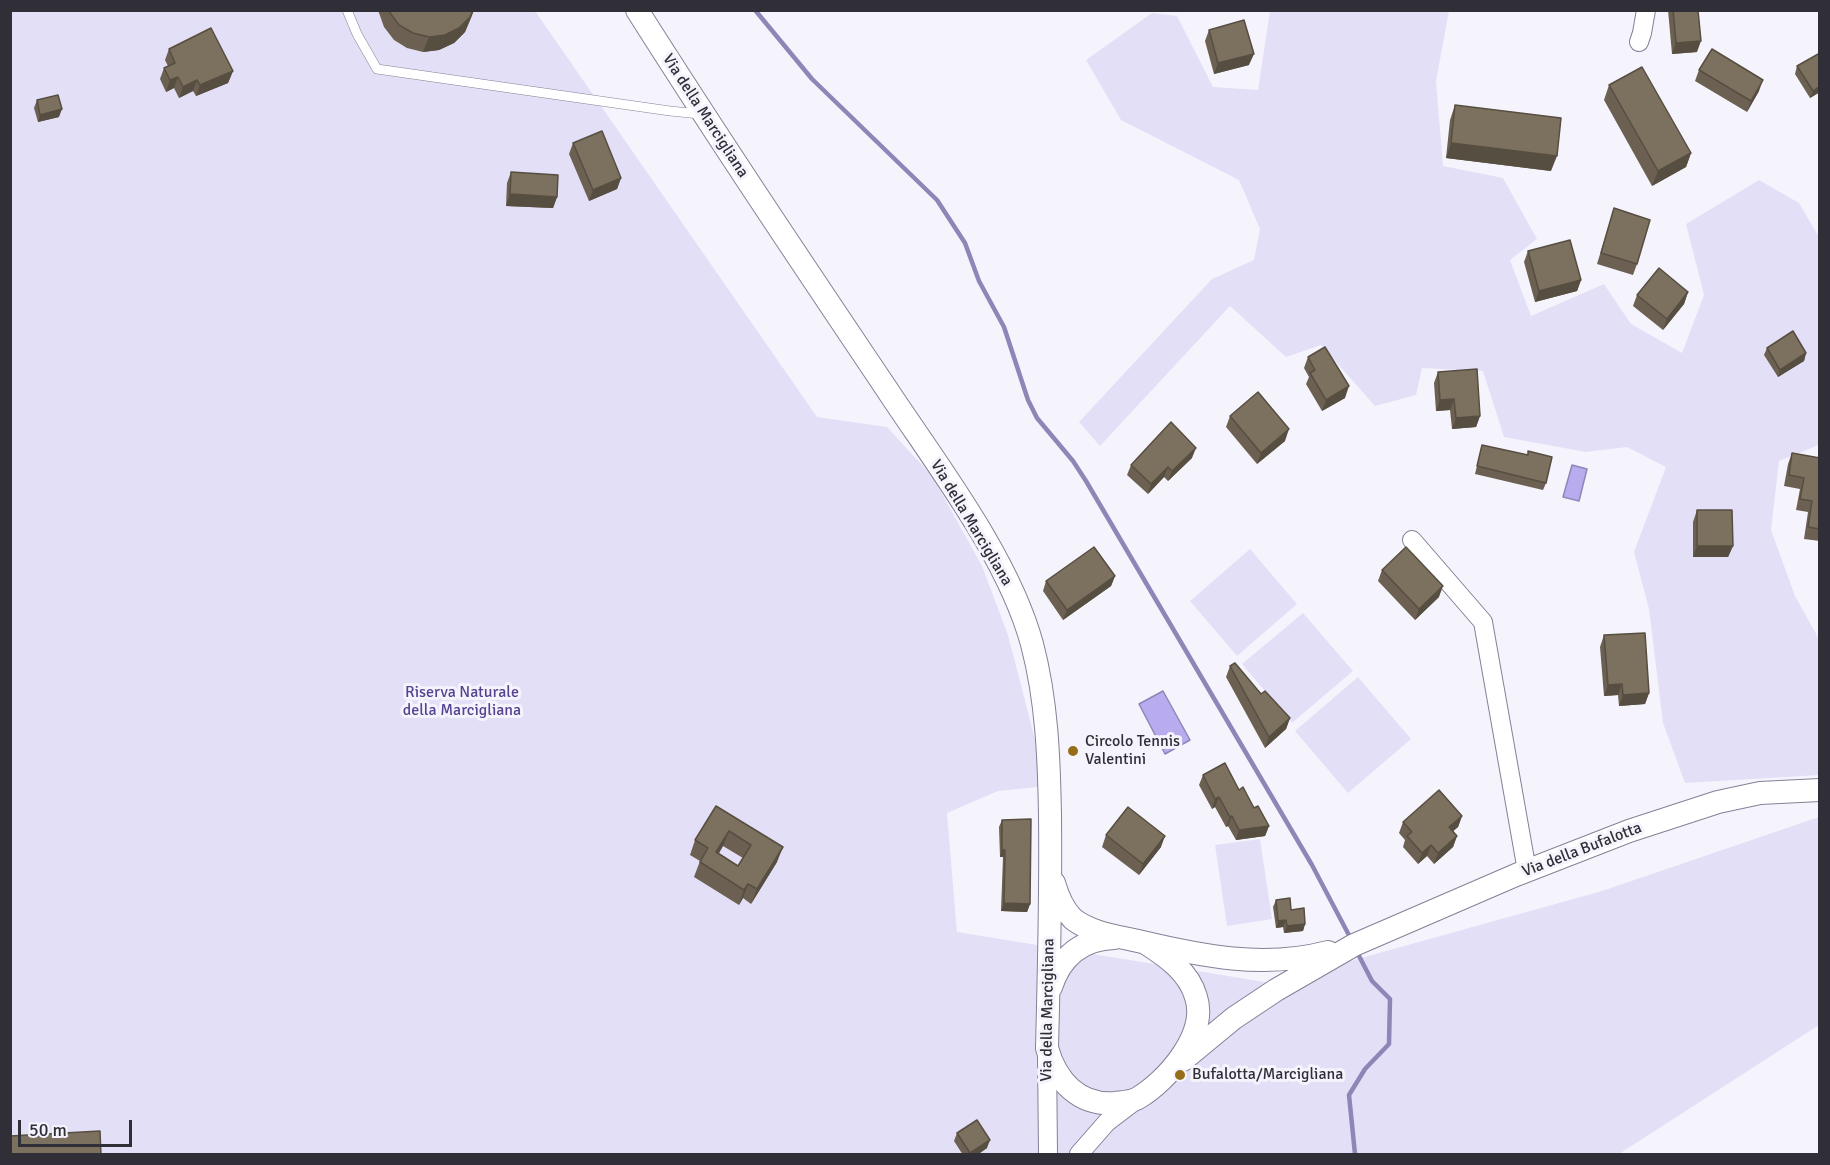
<!DOCTYPE html>
<style>
body{margin:0}
#map{position:relative;width:1830px;height:1165px;overflow:hidden;background:#f5f4fd;font-family:Signika,sans-serif}
canvas{display:block}
.frame{position:absolute;inset:0;border:12px solid #302f37;pointer-events:none}
.scale{position:absolute;left:18px;top:1120px;width:114px;height:27px;box-sizing:border-box;border:3px solid #302f37;border-top:0;padding-left:8px;font-size:18px;line-height:21px;white-space:nowrap;color:#302f37;-webkit-text-stroke:4px #f5f4fd;paint-order:stroke}
</style>
<div id="map">
<canvas width="1830" height="1165"></canvas>
<div class="frame"></div>
<div class="scale">50 m</div>
</div>
<script>
const ctx = document.querySelector('canvas').getContext('2d');
ctx.lineJoin = 'round';
function paint(path, color) { ctx.fillStyle = color; ctx.fill(path, 'evenodd'); }
function trace(path, color, width, dash) { ctx.strokeStyle = color; ctx.lineWidth = width; ctx.lineCap = dash ? 'butt' : 'round'; ctx.setLineDash(dash || []); ctx.stroke(path); }
function label(font, color, halo, rows, align = 'center') {
  ctx.font = font + ' Signika,sans-serif'; ctx.lineWidth = 6; ctx.setLineDash([]); ctx.textBaseline = 'middle'; ctx.strokeStyle = halo; ctx.fillStyle = color; for (const [text, x, y, turn = 0] of rows) {
    ctx.save(); ctx.translate(x, y); ctx.rotate((+turn || 0) * Math.PI / 180); ctx.textAlign = isNaN(turn) ? turn : align; if (halo) ctx.strokeText(text, 0, 0); ctx.fillText(text, 0, 0); ctx.restore();
  }
}
paint(new Path2D(`
 M11 11H535L817 417 887 427 932 476 982 566 1008 635 1038 751V787L998 791 947 813 957 932 1271 983 1602 891 1819 817V1025L1619 1154H11Z
 M1270 11H1449L1436 81 1443 166 1503 178 1537 239 1510 260 1531 316 1604 284 1631 324 1682 353 1704 295 1686 224 1759 180 1799 203 1819 237V445L1779 461 1771 530 1795 596 1819 639V775L1685 783 1663 723 1649 609 1634 552 1666 467 1627 447 1586 452 1504 437 1483 371 1422 368 1416 395 1375 406 1321 345 1286 357 1230 306 1100 446 1079 422 1212 279 1254 260 1260 229 1239 180 1121 120 1086 60 1152 13 1177 16 1213 87 1258 90Z
 M1250 549 1297 604 1237 656 1190 601Z
 M1303 613 1353 671 1292 723 1242 664Z
 M1358 677 1411 739 1348 793 1295 731Z
 M1260 839 1272 919 1227 926 1215 845Z`), '#e3dff7');
const water = new Path2D(`
 M1572 465 1587 469 1579 501 1563 497Z
 M1163 691 1190 740 1165 754 1139 704Z`);
paint(water, '#b8acef');
trace(water, '#8f86b8', 1.5);
trace(new Path2D(`
 M755 10 812 79 937 200 965 243 979 281 1004 327 1028 400 1037 418 1073 461 1086 481 1312 865 1351 939
 M1355 1154 1349 1095 1365 1069 1389 1044 1390 999 1372 981 1357 952`), '#8f86b8', 4.5);
const service = new Path2D(`
 M347 10 357 34 377 69 670 111 700 114`);
const minor = new Path2D(`
 M1639 42 1642 33 1646 10
 M1412 540 1483 622 1527 871
 M1047 1053 1048 1154
 M1079 1154 1107 1122 1136 1100`);
const tertiary = new Path2D(`
 M637 10C718 138 802 263 886 388 936 464 1008 556 1032 644 1047 701 1049 758 1050 816 1051 894 1049 971 1047 1048 1056 1081 1079 1106 1115 1103 1122 1102 1132 1102 1138 1098 1167 1081 1208 1034 1196 997 1189 972 1167 957 1147 944
 M1054 883C1058 897 1063 909 1073 919 1091 933 1116 936 1138 941 1201 956 1264 969 1328 952
 M1051 987C1061 956 1082 939 1114 938
 M1183 1060 1234 1018 1276 990 1354 945 1516 875 1629 831 1718 802 1760 793 1820 790`);
trace(service, '#848196', 10);
trace(minor, '#848196', 20);
trace(tertiary, '#848196', 24);
trace(service, '#fff', 9);
trace(minor, '#fff', 18);
trace(tertiary, '#fff', 22);
paint(new Path2D(`
 M378 10H474L465 32 454 43 439 50 423 52 407 48 394 40 384 27Z
 M1668 10H1698L1697 52 1672 54Z
 M1209 30 1249 65 1214 74 1205 41Z
 M169 49 233 71 228 83 196 96 193 91 179 98 174 88 166 92 160 79 164 68 168 66 165 60Z
 M1797 66 1820 92 1810 98 1795 74Z
 M1699 70 1759 91 1747 112 1695 81Z
 M1609 85 1691 153 1686 167 1652 186 1604 100Z
 M37 100 59 117 38 122 34 108Z
 M1455 105 1551 171 1446 158 1450 120Z
 M573 143 621 178 617 189 589 201 569 154Z
 M511 172 557 197 553 208 506 206 507 183Z
 M1614 208 1637 264 1633 275 1597 264Z
 M1528 251 1581 280 1577 291 1535 302 1524 262Z
 M1688 292 1684 304 1663 330 1633 306 1637 295Z
 M1767 348 1806 353 1804 361 1778 377 1764 355Z
 M1308 357 1345 398 1322 411 1306 384 1309 377 1304 368Z
 M1438 372 1480 416 1476 427 1452 429 1450 410 1436 411 1434 383Z
 M1230 416 1285 441 1257 464 1226 427Z
 M1482 445 1546 483 1543 490 1475 474Z
 M1792 453 1820 458V541L1804 539 1808 512 1796 510 1800 489 1784 486 1788 464Z
 M1192 458 1168 481 1164 477 1148 494 1127 475 1131 465Z
 M1697 510 1733 546 1728 557H1693V522Z
 M1382 570 1439 597 1415 620 1378 581Z
 M1115 576 1111 586 1063 620 1043 591 1046 581Z
 M1604 635 1649 693 1645 704 1619 706 1618 695 1604 696 1600 647Z
 M1230 666 1290 718 1286 729 1265 748 1226 677Z
 M1203 775 1239 790 1269 826 1265 836 1236 840 1228 826 1226 827 1215 807 1212 809 1199 785Z
 M716 806 777 862 751 904 743 898 739 905 694 877 700 861 690 855 695 840ZM723 846 743 858 738 866 719 853Z
 M1462 816 1458 827 1453 831 1457 836 1453 847 1434 864 1427 856 1418 864 1403 847 1405 840 1399 833 1403 822Z
 M1002 820 1030 904 1027 912 1001 911 1003 857H1000L999 827Z
 M1106 835 1161 847 1139 875 1102 847Z
 M1276 900 1291 910 1305 924 1303 931 1284 933 1283 927 1276 928 1273 907Z
 M957 1133 987 1148 977 1155H963L954 1141Z`), '#6b6051');
paint(new Path2D(`
 M473 10H474L471 18 465 32 454 43 439 50 423 52 429 37Z
 M1701 41 1697 52 1672 54 1676 43Z
 M1254 54 1249 65 1214 74 1218 63Z
 M233 71 228 83 196 96 200 85Z
 M178 77 174 88 166 92 170 80Z
 M197 80 193 91 179 98 183 87Z
 M1763 80 1759 91 1747 112 1751 101Z
 M1820 86V92L1810 98 1813 91Z
 M62 109 59 117 38 122 40 115Z
 M1451 143 1557 156 1551 171 1446 158Z
 M1691 153 1686 167 1652 186 1658 171Z
 M621 178 617 189 589 201 593 190Z
 M510 194 557 197 553 208 506 206Z
 M1581 280 1577 291 1535 302 1539 291Z
 M1688 292 1684 304 1663 330 1667 319Z
 M1806 353 1804 361 1778 377 1780 370Z
 M1349 386 1345 398 1322 411 1326 400Z
 M1454 399 1450 410 1436 411 1440 400Z
 M1480 416 1476 427 1452 429 1456 418Z
 M1289 429 1285 441 1257 464 1261 453Z
 M1196 448 1192 458 1168 481 1172 471Z
 M1168 467 1164 477 1148 494 1151 484Z
 M1697 546H1733L1728 557H1693Z
 M1115 576 1111 586 1063 620 1067 610Z
 M1443 586 1439 597 1415 620 1419 609Z
 M1622 684 1618 695 1604 696 1608 685Z
 M1649 693 1645 704 1619 706 1623 695Z
 M1290 718 1286 729 1265 748 1269 737Z
 M1219 797 1215 807 1212 809 1215 799Z
 M1232 816 1228 826 1226 827 1230 817Z
 M1462 816 1458 827 1445 838 1449 827Z
 M1269 826 1265 836 1236 840 1239 830Z
 M729 831 723 846 711 866 716 852Z
 M1165 836 1161 847 1139 875 1143 864Z
 M1457 836 1453 847 1434 864 1438 853Z
 M1431 845 1427 856 1418 864 1422 853Z
 M783 847 777 862 751 904 757 889Z
 M1002 850H1005L1003 857H1000Z
 M748 884 743 898 739 905 744 890Z
 M1004 903 1030 904 1027 912 1001 911Z
 M1286 920 1283 927 1276 928 1278 921Z
 M1305 924 1303 931 1284 933 1287 926Z
 M990 1140 987 1148 977 1155H969Z`), '#574e42');
const building = new Path2D(`
 M388 10H473L470 17 459 28 445 35 429 37 413 33 399 25Z
 M1673 10H1698L1701 41 1676 43Z
 M1244 20 1254 54 1218 63 1209 30Z
 M211 28 233 71 200 85 197 80 183 87 178 77 170 80 164 68 175 63 169 49Z
 M1712 49 1763 80 1751 101 1699 70Z
 M1820 53V86L1813 91 1797 66Z
 M1642 67 1691 153 1658 171 1609 85Z
 M58 95 62 109 40 115 37 100Z
 M1455 105 1561 118 1557 156 1451 143Z
 M602 131 621 178 593 190 573 143Z
 M511 172 558 175 557 197 510 194Z
 M1614 208 1650 220 1637 264 1601 253Z
 M1570 240 1581 280 1539 291 1528 251Z
 M1659 268 1688 292 1667 319 1637 295Z
 M1793 331 1806 353 1780 370 1767 348Z
 M1325 347 1349 386 1326 400 1310 373 1315 370 1308 357Z
 M1477 369 1480 416 1456 418 1454 399 1440 400 1438 372Z
 M1258 392 1289 429 1261 453 1230 416Z
 M1171 422 1196 448 1172 471 1168 467 1151 484 1131 465Z
 M1482 445 1528 455V451L1552 457 1546 483 1477 466Z
 M1792 453 1820 458V529L1808 527 1812 501 1800 499 1804 478 1789 475Z
 M1697 510H1732L1733 546H1697Z
 M1094 547 1115 576 1067 610 1046 581Z
 M1406 547 1443 586 1419 609 1382 570Z
 M1645 633 1649 693 1623 695 1622 684 1608 685 1604 635Z
 M1235 663 1261 694 1265 691 1290 718 1269 737 1230 666Z
 M1225 763 1239 790 1243 787 1254 808 1258 806 1269 826 1239 830 1232 816 1230 817 1219 797 1215 799 1203 775Z
 M1439 790 1462 816 1449 827 1457 836 1438 853 1431 845 1422 853 1407 836 1412 832 1403 822Z
 M716 806 783 847 757 889 748 884 744 890 700 862 708 848 695 840ZM729 831 751 845 738 866 716 852Z
 M1128 807 1165 836 1143 864 1106 835Z
 M1031 819 1030 904 1004 903 1005 850H1002V820Z
 M1290 898 1291 910 1304 908 1305 924 1287 926 1286 920 1278 921 1276 900Z
 M977 1120 990 1140 970 1153 957 1133Z
 M100 1131 101 1155H10V1136Z`);
paint(building, '#7c705e');
trace(building, '#574e42', 1.5);
for (const [x, y, r, color] of [
 [1073,751,6,"#976d19"],
 [1180,1075,6,"#976d19"]
]) { const dot = new Path2D(); dot.arc(x, y, r, 0, 2 * Math.PI); ctx.fillStyle = color; ctx.fill(dot); trace(dot, '#f5f4fd', 2); }
label('16px', '#302f37', '#f5f4fd', [
 ["Via della Marcigliana",705,116,57],
 ["Via della Marcigliana",971,523,59],
 ["Via della Bufalotta",1582,850,-21],
 ["Via della Marcigliana",1048,1010,-89]
]);
label('16px', '#564291', '#f5f4fd', [
 ["Riserva Naturale",462,693],
 ["della Marcigliana",462,711]
]);
label('16px', '#302f37', '#f5f4fd', [
 ["Circolo Tennis",1085,742],
 ["Valentini",1085,760],
 ["Bufalotta/Marcigliana",1192,1075]
], 'left');
</script>
